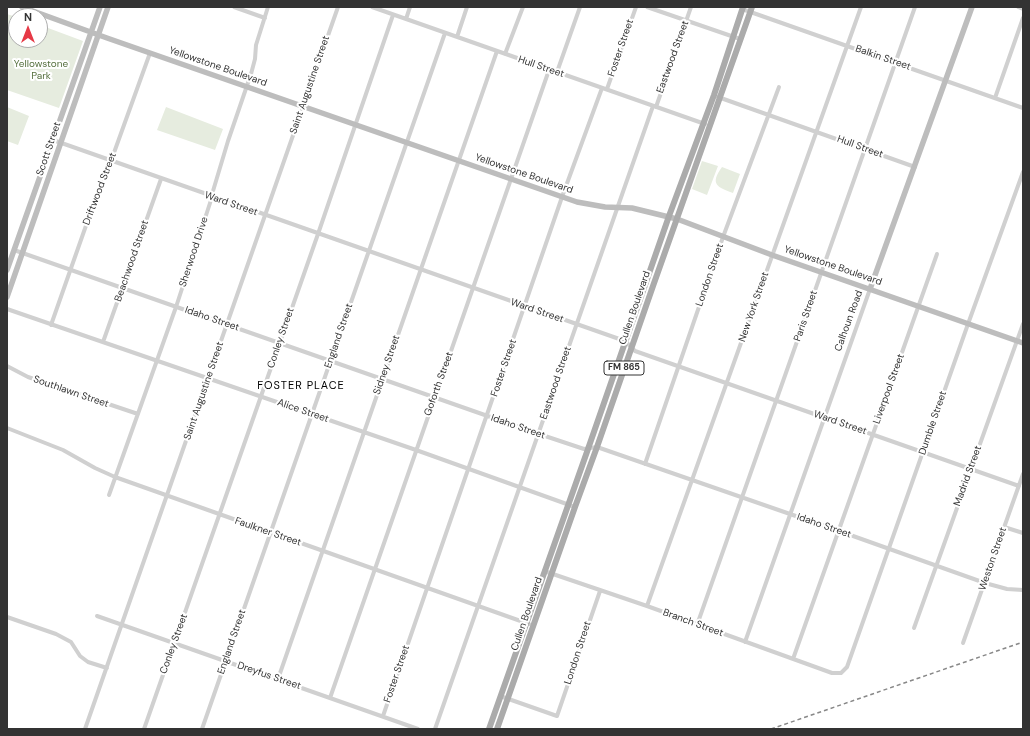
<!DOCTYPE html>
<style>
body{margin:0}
#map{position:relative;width:1030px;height:736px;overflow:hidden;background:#fff;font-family:"DM Sans",sans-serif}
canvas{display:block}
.frame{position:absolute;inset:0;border:8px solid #333;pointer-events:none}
.north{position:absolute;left:8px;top:8px;width:40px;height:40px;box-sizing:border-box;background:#fff;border:1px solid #adadad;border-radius:50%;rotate:0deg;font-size:11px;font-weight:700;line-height:16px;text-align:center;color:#333}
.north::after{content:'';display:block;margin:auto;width:14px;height:18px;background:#e63946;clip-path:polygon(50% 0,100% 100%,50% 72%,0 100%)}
</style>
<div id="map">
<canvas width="1030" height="736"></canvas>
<div class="frame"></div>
<div class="north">N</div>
</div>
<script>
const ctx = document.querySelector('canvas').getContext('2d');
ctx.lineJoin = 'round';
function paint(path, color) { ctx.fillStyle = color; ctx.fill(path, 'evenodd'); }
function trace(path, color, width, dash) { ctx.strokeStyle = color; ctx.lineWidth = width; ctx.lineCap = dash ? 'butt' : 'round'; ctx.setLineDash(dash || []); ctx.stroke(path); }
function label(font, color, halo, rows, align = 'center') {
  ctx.font = font + ' "DM Sans",sans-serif'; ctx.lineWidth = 4; ctx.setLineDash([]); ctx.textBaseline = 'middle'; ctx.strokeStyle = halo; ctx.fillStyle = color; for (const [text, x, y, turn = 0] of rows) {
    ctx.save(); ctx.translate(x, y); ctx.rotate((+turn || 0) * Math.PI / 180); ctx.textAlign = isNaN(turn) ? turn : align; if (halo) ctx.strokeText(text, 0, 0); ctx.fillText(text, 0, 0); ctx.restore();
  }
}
paint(new Path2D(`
 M7 14 16 17V40H40V25L83 41 59 108 7 90Z
 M7 107 29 116 18 145 7 141Z
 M166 107 223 129 215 150 157 130Z
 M702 161 718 166 707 195 692 189Z
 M722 167 740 174 733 193C718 187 709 185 722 167Z`), '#e6ecdf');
trace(new Path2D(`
 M234 7 265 18
 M372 7 705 124
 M647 7 740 39
 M1018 7 1023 9
 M742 9 1023 108
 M406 19 410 7
 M457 37 467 7
 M505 54 523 7
 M557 72 580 7
 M607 89 636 7
 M718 97 915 167
 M995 98 1023 18
 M656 107 691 7
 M53 140 625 341 635 351 1019 486
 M14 250 539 434 584 449 597 447 839 531 985 583 1007 589 1023 590
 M7 309 416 450 575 507
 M51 325 107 166 111 161 150 53
 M103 342 161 179
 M7 366 28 377 138 414
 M7 428 63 450 95 468 115 477 529 624
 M645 464 723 237 779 87
 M109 495 176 307 212 197 213 191 228 141 251 74 255 59 256 45 268 7
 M1004 527 1023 533
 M544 571 647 606 832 673H841L847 667 968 324 1023 172
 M647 606 861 7
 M97 616 418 729
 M7 617 56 634 71 642 80 656 88 662 107 668
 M697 625 915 7
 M914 628 1023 324
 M745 642 870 289
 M963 643 1023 474
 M793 659 937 254
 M278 679 497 51
 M500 696 557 716 600 591
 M330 698 549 70
 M383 716 562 197 602 88
 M85 729 338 7
 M144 729 318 234 393 15
 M202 729 445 33
 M435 729 653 106`), '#d0d0d0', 4);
trace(new Path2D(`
 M22 7 107 38 577 202 605 207 632 208 677 219 772 255 1023 343
 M7 270 100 7
 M870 289 972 7
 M7 297 108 7`), '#bdbdbd', 5.5);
trace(new Path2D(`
 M489 729 588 449 669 216 714 95 743 7
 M497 729 575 507 597 447 653 286 752 7`), '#ababab', 6);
trace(new Path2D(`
 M771 729 1023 642`), '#888', 1.5, [4, 3]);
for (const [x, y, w] of [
 [624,368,40]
]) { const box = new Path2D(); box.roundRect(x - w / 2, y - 7, w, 14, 3); ctx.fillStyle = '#fff'; ctx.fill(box); trace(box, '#333', 1); }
label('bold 9px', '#333', null, [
 ["FM 865",624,368]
]);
label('10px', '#333', '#fff', [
 ["Foster Street",621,48,-71],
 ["Eastwood Street",673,57,-70],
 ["Balkin Street",883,58,19],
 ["Yellowstone Boulevard",218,67,19],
 ["Hull Street",541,67,19],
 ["Saint Augustine Street",310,85,-71],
 ["Hull Street",860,147,20],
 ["Scott Street",49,149,-71],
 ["Yellowstone Boulevard",524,174,19],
 ["Driftwood Street",100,189,-69],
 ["Ward Street",231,204,19],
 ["Sherwood Drive",194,252,-72],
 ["Beachwood Street",132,261,-71],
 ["Yellowstone Boulevard",833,266,19],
 ["London Street",710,275,-71],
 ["New York Street",754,307,-71],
 ["Cullen Boulevard",635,308,-71],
 ["Ward Street",537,311,19],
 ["Paris Street",806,316,-71],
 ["Idaho Street",212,319,19],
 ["Calhoun Road",849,321,-70],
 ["England Street",339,336,-71],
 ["Conley Street",281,338,-71],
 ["Sidney Street",387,365,-71],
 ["Foster Street",504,368,-71],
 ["Eastwood Street",556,383,-71],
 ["Goforth Street",439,384,-70],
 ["Liverpool Street",889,389,-70],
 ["Saint Augustine Street",204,391,-71],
 ["Southlawn Street",71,392,19],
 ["Alice Street",303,411,19],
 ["Ward Street",840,423,19],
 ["Dumble Street",933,423,-71],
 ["Idaho Street",518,427,19],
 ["Madrid Street",968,476,-70],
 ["Idaho Street",824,526,19],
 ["Faulkner Street",268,532,19],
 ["Weston Street",993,559,-71],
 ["Cullen Boulevard",527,614,-71],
 ["Branch Street",693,623,20],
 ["England Street",232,642,-71],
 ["Conley Street",174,644,-70],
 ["London Street",578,653,-72],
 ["Foster Street",397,674,-71],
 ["Dreyfus Street",269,676,19]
]);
label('10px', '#56703f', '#fff', [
 ["Yellowstone",41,64],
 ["Park",41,76]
]);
ctx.letterSpacing = '1px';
label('11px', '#000', '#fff', [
 ["FOSTER PLACE",301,386]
]);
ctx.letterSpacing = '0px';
</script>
